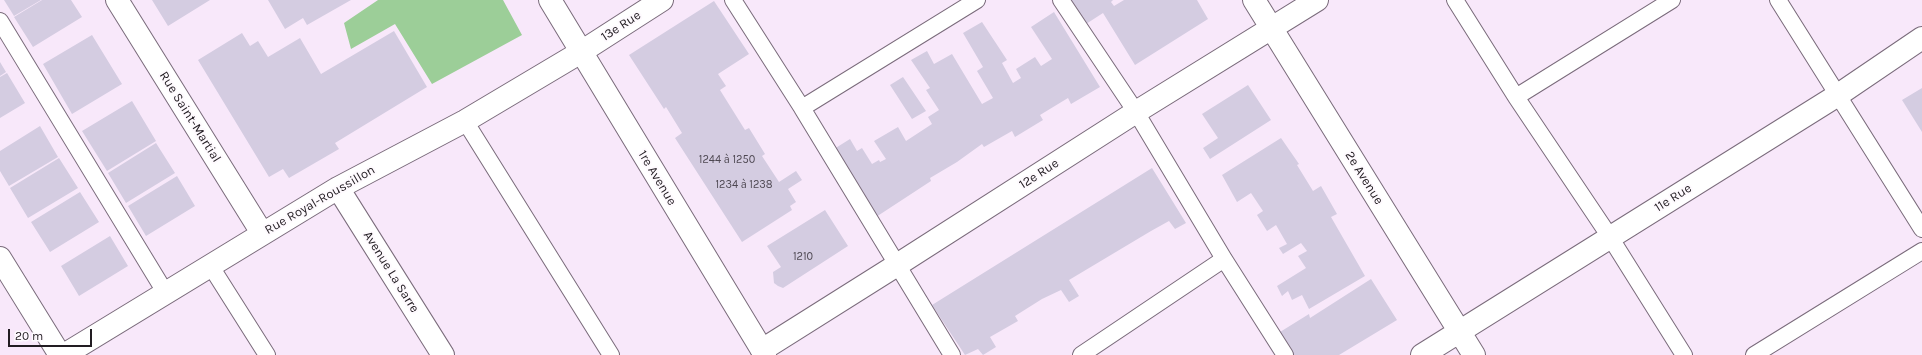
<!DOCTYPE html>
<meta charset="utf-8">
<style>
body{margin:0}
#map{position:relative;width:1922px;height:355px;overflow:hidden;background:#f8e8fa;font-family:Karla,sans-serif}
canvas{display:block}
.scale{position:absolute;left:8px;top:329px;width:84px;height:18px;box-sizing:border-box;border:2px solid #221c22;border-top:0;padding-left:5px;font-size:12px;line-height:14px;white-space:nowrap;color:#221c22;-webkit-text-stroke:3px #fefafe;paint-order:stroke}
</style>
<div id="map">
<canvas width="1922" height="355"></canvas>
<div class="scale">20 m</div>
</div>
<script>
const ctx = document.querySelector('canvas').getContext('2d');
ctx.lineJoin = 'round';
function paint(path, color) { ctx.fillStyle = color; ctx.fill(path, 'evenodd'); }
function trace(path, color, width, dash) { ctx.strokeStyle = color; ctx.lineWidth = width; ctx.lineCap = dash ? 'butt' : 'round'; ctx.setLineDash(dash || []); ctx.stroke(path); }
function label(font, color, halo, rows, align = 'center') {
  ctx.font = font + ' Karla,sans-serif'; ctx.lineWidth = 4; ctx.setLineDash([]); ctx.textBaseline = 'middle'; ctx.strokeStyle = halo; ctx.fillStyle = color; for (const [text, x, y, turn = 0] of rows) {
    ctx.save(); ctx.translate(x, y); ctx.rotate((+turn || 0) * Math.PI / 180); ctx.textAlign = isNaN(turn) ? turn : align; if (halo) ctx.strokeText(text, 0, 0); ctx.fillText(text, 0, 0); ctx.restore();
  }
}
paint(new Path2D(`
 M378 0H503L522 35 432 84 395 24 351 49 344 23Z`), '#9cce98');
paint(new Path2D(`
 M4 0H41L14 16Z
 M42 0H71L82 17 33 47 14 17Z
 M152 0H210L168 26Z
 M268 0H351L307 25 303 18 285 29Z
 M1070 0H1113L1111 2 1114 6 1124 0H1197L1208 19 1135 65 1103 13 1086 24Z
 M714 1 749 54 718 74 726 86 720 90 745 130 749 128 765 154 762 156 779 182 796 171 802 180 788 189 796 202 790 206 792 210 742 242 675 138 682 133 666 107 664 109 629 55Z
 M1054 12 1100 87 1071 104 1068 98 1040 115 1043 120 1015 137 1012 131 984 147 982 144 957 162 930 178 931 181 876 217 834 149 850 139 857 151 862 148 872 164 879 160 880 162 886 159 874 141 898 127 906 141 932 124 928 117 939 110 926 90 930 88 911 60 927 51 934 64 952 54 982 104 993 98 977 71 983 67 963 33 982 22 1007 60 1002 63 1013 83 1021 78 1016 69 1035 57 1041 66 1052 59 1031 27Z
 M394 31 427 87 335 143 339 149 289 178 283 169 269 177 198 60 242 33 250 46 258 41 268 57 300 38 321 74Z
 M92 35 122 84 72 114 43 64Z
 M0 62 6 72 0 76Z
 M7 73 25 103 0 118V77Z
 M903 77 926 111 912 119 890 85Z
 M1248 85 1271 120 1210 159 1203 148 1218 138 1202 114Z
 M1922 88V132L1902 100Z
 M132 101 156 141 107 171 82 131Z
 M40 126 58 157 9 186 0 171V151Z
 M1281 138 1299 164 1297 165 1313 191 1321 186 1337 214 1331 217 1365 276 1309 309 1302 295 1292 300 1288 291 1282 296 1277 286 1306 268 1298 256 1307 251 1301 243 1283 254 1279 248 1287 244 1276 225 1267 231 1257 215 1263 211 1251 193 1237 202 1222 175Z
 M156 143 175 173 126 203 108 173Z
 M59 158 78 188 28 218 10 188Z
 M1152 168 1186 223 1175 229 1169 221 1151 231 1069 280 1079 296 1069 302 1061 290 1042 299 1015 316 1018 321 990 337 996 347 983 355 978 349 965 355 932 305Z
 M177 176 195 206 146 236 128 206Z
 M80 192 99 222 50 252 31 222Z
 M825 210 848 246 783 288 778 286 774 283 773 272 781 267 767 246Z
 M110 236 128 266 79 296 61 266Z
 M1371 279 1397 320 1339 355H1294L1280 332 1309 314 1310 318Z`), '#d4cce1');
const service = new Path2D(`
 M733 0 802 108 952 355
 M1061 0 1136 112 1224 259 1285 355
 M1455 0 1516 97 1610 237 1684 355
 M1778 0 1922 229
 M0 21 165 292
 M1516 97 1672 0
 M802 108 977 0
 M465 121 611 355
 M210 265 267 355
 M1081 355 1224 259
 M1754 355 1922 251`);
const minor = new Path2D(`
 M117 0 262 233
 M1254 0 1474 355
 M338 188 443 355
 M0 258 60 355
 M762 350 897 265 1136 112 1317 0
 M64 355 338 188 465 121 581 52 662 0
 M1422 355 1838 95 1922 38`);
const tertiary = new Path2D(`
 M550 0 765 355`);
trace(service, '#7a6b7b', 18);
trace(minor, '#7a6b7b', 24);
trace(tertiary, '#7a6b7b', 24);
trace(service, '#fff', 16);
trace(minor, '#fff', 22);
trace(tertiary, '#fff', 22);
label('11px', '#4e4852', null, [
 ["1244 à 1250",727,160],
 ["1234 à 1238",744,185],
 ["1210",803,257]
]);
label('13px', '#221c22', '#fefafe', [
 ["13e Rue",621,26,-33],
 ["Rue Saint-Martial",190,117,58],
 ["12e Rue",1039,174,-33],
 ["1re Avenue",657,178,59],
 ["2e Avenue",1364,178,58],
 ["11e Rue",1673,198,-32],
 ["Rue Royal-Roussillon",320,200,-30],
 ["Avenue La Sarre",391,272,58]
]);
</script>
